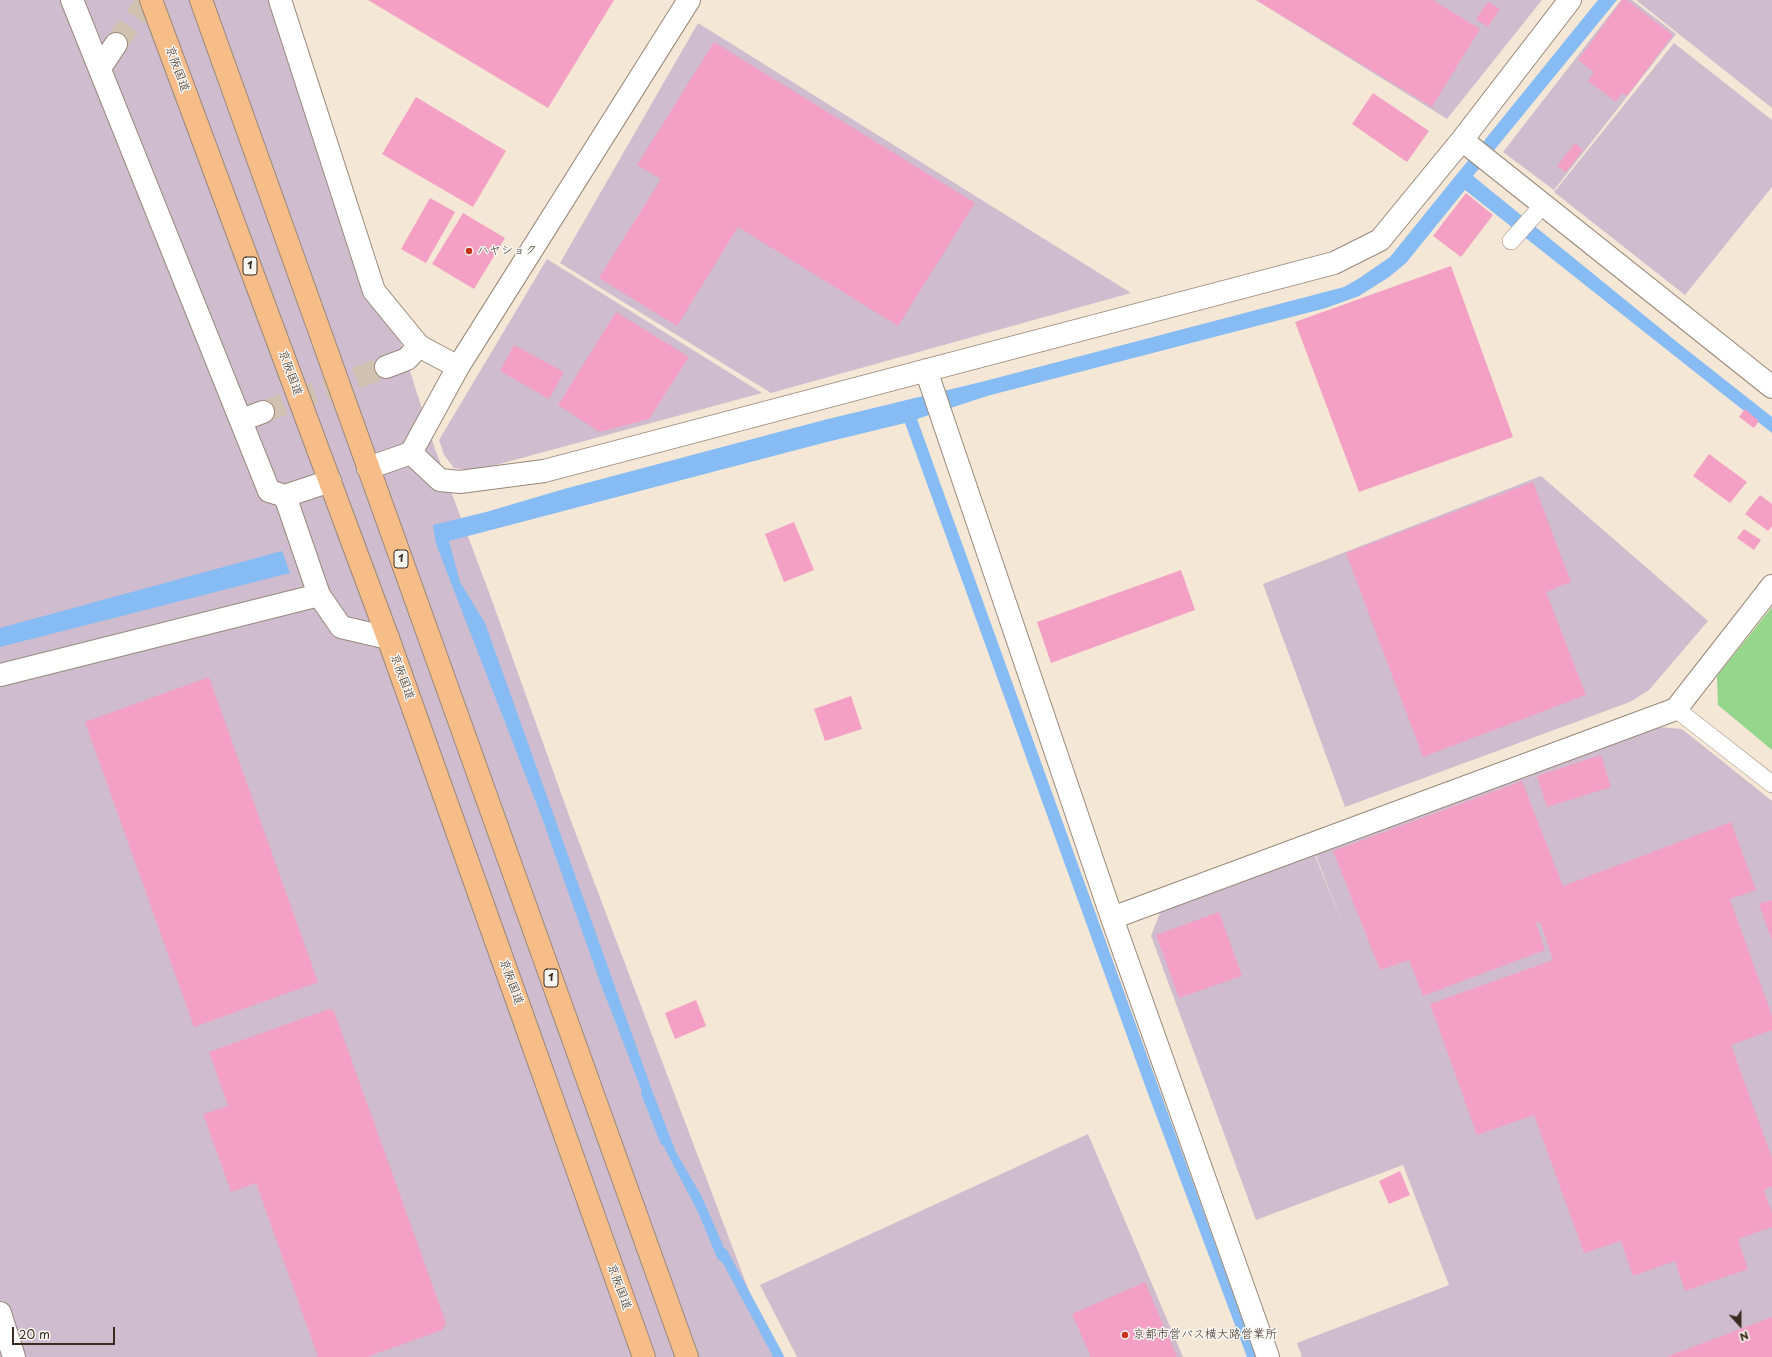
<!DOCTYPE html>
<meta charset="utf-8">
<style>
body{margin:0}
#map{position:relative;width:1772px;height:1357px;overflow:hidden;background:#f5e7d5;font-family:"Playpen Sans",sans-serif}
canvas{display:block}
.north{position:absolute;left:1720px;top:1305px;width:40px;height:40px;-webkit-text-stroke:3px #f6f6f2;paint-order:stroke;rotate:159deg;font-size:11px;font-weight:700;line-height:16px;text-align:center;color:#3b2a1e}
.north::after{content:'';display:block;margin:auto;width:14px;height:18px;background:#3b2a1e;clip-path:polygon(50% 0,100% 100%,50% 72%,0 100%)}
.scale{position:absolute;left:12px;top:1327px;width:103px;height:18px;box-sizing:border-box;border:2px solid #3b2a1e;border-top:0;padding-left:5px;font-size:12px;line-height:14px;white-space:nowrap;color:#3b2a1e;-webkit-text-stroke:3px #f6f6f2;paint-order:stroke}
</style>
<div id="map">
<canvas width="1772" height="1357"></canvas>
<div class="north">N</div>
<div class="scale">20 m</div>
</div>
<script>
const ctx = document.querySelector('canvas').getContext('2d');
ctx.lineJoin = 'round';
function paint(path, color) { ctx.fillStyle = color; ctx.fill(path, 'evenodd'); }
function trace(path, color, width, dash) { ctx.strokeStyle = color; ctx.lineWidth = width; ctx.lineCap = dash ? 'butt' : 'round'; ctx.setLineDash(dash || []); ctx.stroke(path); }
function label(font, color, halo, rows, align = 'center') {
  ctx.font = font + ' "Playpen Sans","Klee One",sans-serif'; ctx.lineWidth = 3; ctx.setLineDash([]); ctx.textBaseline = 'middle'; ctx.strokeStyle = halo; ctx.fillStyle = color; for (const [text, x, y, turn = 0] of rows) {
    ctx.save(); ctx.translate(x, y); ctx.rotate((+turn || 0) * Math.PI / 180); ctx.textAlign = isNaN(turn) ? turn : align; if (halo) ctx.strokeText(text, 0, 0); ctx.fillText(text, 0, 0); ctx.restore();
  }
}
paint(new Path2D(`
 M0 0H291L434 446 490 595 571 821 774 1357H0Z
 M1256 0H1542L1447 119Z
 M1621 0H1632L1676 34 1554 190 1503 152Z
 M1636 0H1772V108Z
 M698 23 1131 293 771 393 560 263Z
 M1674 43 1772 120V187L1685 295 1554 192Z
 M547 259 762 393 492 466 467 470 454 468 444 455 439 440Z
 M1541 476 1708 621 1649 690 1630 702 1345 807 1263 584Z
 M1659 727 1682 729 1772 801V1357H1302L1297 1343 1449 1285 1403 1165 1256 1220 1151 936 1161 910 1314 853 1344 928 1315 853Z
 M1088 1134 1183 1357H797L760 1285Z`), '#cfbdcf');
paint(new Path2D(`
 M1772 607V750L1718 705 1717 676Z`), '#95d58c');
paint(new Path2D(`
 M1598 0H1617L1473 176 1677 342 1772 417V433L1465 190 1406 263 1389 277 1359 296 1326 308 987 396 917 419 1256 1357H1247L1147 1091 905 423 823 443 449 541 460 582 485 623 653 1093 676 1152 702 1197 731 1264 726 1266 717 1258 698 1212 665 1149 654 1110 641 1089 600 982 542 818 436 544 433 525 486 512 564 489 824 420 985 381 1344 287 1358 279 1390 257Z
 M282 551 290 573 0 647V628Z`), '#86bbf4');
trace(new Path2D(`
 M646 1093 665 1141
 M723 1253 779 1357`), '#86bbf4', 10);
paint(new Path2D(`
 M368 0H614L548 108Z
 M1256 0H1433L1480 29 1432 107Z
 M1622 0H1627L1673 35 1627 96 1622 93 1616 102 1588 81 1594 72 1578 60Z
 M1488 2 1500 9 1488 27 1476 19Z
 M714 42 975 203 898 326 738 227 677 326 599 278 661 179 637 165Z
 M1373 93 1429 131 1407 162 1352 124Z
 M416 97 506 151 473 207 382 154Z
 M1575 143 1583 150 1566 172 1557 166Z
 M1466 193 1493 215 1461 257 1433 236Z
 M430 198 455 212 426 263 401 249Z
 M463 213 505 238 474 289 432 264Z
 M1451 266 1513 437 1359 492 1295 322Z
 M616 312 689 357 649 419 600 432 558 405Z
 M514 345 564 372 549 399 500 371Z
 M1745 409 1759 421 1754 428 1739 417Z
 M1709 454 1747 482 1730 503 1693 476Z
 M1533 482 1571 582 1546 592 1586 695 1423 757 1346 553Z
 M1760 495 1772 504V526L1768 531 1745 514Z
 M794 522 814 570 784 582 765 534Z
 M1744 529 1761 540 1754 550 1737 538Z
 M1181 570 1195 610 1051 663 1037 622Z
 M209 677 318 982 194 1027 85 722Z
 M851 696 862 729 825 741 814 709Z
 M1601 755 1611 787 1547 807 1537 776Z
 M1522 781 1563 886 1731 822 1756 890 1730 899 1772 1016V1030L1731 1045 1772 1158V1186L1764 1190 1772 1213V1227L1738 1239 1748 1269 1685 1291 1675 1261 1633 1276 1621 1241 1584 1253 1534 1115 1477 1135 1430 1004 1553 960 1540 922 1536 923 1545 950 1423 996 1409 960 1380 970 1333 851Z
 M1772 900V941L1759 904Z
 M1219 912 1242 976 1179 998 1156 935Z
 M696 1000 706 1026 675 1039 665 1013Z
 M329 1009 334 1011 446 1323 442 1330 367 1357H318L256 1183 231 1192 203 1114 228 1106 209 1052Z
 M1400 1171 1410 1195 1389 1204 1379 1181Z
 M1145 1282 1177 1357H1091L1072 1314Z
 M1772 1317V1357H1666Z`), '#f3a0c4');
trace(new Path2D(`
 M116 44 148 0
 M263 412 386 367`), '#d0c1b0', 22, [22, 11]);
const service = new Path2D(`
 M1511 241 1543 205
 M1676 709 1772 784`);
const minor = new Path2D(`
 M100 68 116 44
 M1462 140 1772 387
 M386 367 407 359 419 346
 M926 370 1112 918 1268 1357
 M241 420 263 412
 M411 453 440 480 460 482 544 471 1334 263 1380 240 1462 140 1570 0
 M285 496 319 595 341 627 388 638
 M1112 918 1676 709 1772 586
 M0 1313 14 1357`);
const tertiary = new Path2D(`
 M72 0 269 491 285 496 330 481
 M280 0 374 291 419 346 458 367
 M368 468 411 453 458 367 689 0
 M0 675 319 595`);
const trunk = new Path2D(`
 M151 0 388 638 644 1357
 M201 0 687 1357`);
trace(service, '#98887a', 18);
trace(minor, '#98887a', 24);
trace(tertiary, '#98887a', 24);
trace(trunk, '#98887a', 24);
trace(service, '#fff', 17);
trace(minor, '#fff', 22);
trace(tertiary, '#fff', 22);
trace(trunk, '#f7bd88', 22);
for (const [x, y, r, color] of [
 [469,251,4,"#c8321e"],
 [1125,1335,4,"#c8321e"]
]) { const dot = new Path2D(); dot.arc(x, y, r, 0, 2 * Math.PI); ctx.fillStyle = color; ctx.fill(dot); trace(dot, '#f6f6f2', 1.5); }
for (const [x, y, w] of [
 [250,266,14],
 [401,559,14],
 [551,978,14]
]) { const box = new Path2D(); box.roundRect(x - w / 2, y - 9, w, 18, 3); ctx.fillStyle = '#f6f6f2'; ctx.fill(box); trace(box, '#3b2a1e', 1); }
label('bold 11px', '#3b2a1e', null, [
 ["1",250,266],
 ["1",401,559],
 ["1",551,978]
]);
label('12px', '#3b2a1e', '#f6f6f2', [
 ["京阪国道",177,69,70],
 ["京阪国道",290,373,70],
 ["京阪国道",402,677,70],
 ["京阪国道",511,982,70],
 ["京阪国道",619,1287,70]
]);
label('12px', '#3b2a1e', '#f6f6f2', [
 ["ハヤショク",477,251],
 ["京都市営バス横大路営業所",1133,1335]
], 'left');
</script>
